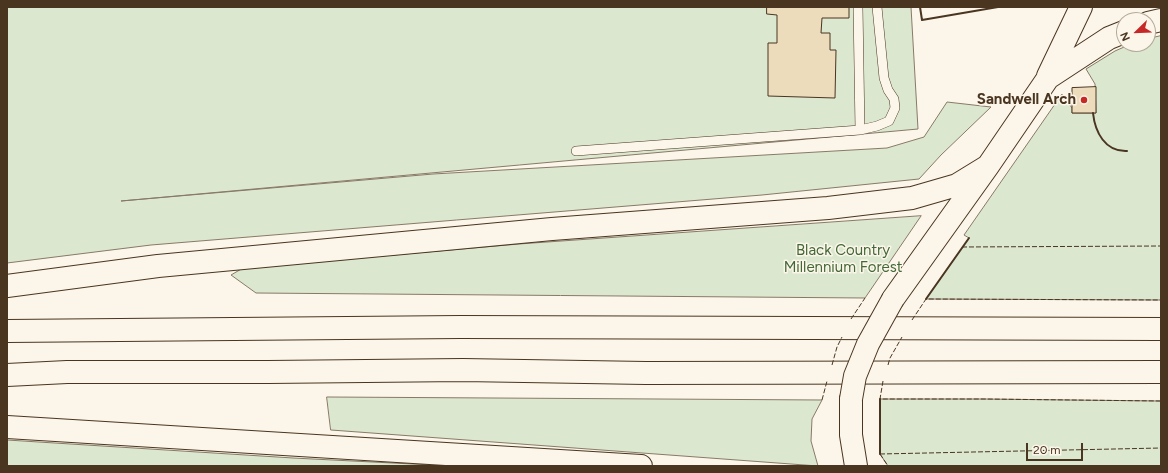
<!DOCTYPE html>
<style>
body{margin:0}
#map{position:relative;width:1168px;height:473px;overflow:hidden;background:#fbf6e9;font-family:Figtree,sans-serif}
canvas{display:block}
.frame{position:absolute;inset:0;border:8px solid #4a3520;pointer-events:none}
.north{position:absolute;left:1116px;top:12px;width:40px;height:40px;box-sizing:border-box;background:#fbf6e9;border:1px solid #b4a999;border-radius:50%;rotate:247deg;font-size:11px;font-weight:700;line-height:16px;text-align:center;color:#4a3520}
.north::after{content:'';display:block;margin:auto;width:14px;height:18px;background:#c62828;clip-path:polygon(50% 0,100% 100%,50% 72%,0 100%)}
.scale{position:absolute;left:1026px;top:443px;width:57px;height:18px;box-sizing:border-box;border:2px solid #4a3520;border-top:0;padding-left:5px;font-size:12px;line-height:14px;white-space:nowrap;color:#4a3520;-webkit-text-stroke:3px #fbf6e9;paint-order:stroke}
</style>
<div id="map">
<canvas width="1168" height="473"></canvas>
<div class="frame"></div>
<div class="north">N</div>
<div class="scale">20 m</div>
</div>
<script>
const ctx = document.querySelector('canvas').getContext('2d');
ctx.lineJoin = 'round';
function paint(path, color) { ctx.fillStyle = color; ctx.fill(path, 'evenodd'); }
function trace(path, color, width, dash) { ctx.strokeStyle = color; ctx.lineWidth = width; ctx.lineCap = dash ? 'butt' : 'round'; ctx.setLineDash(dash || []); ctx.stroke(path); }
function label(font, color, halo, rows, align = 'center') {
  ctx.font = font + ' Figtree,sans-serif'; ctx.lineWidth = 3; ctx.setLineDash([]); ctx.textBaseline = 'middle'; ctx.strokeStyle = halo; ctx.fillStyle = color; for (const [text, x, y, turn = 0] of rows) {
    ctx.save(); ctx.translate(x, y); ctx.rotate((+turn || 0) * Math.PI / 180); ctx.textAlign = isNaN(turn) ? turn : align; if (halo) ctx.strokeText(text, 0, 0); ctx.fillText(text, 0, 0); ctx.restore();
  }
}
const green = new Path2D(`
 M7 7H911L918 129 121 201 433 174 887 148 924 137 947 102 991 107 941 155 919 179 762 195 151 245 7 263Z
 M1161 36V300L926 299 969 238 964 235 1062 94 1072 108V113H1096L1095 84 1086 69 1115 51 1131 44H1148V39Z
 M921 216 865 298 256 293 231 275 243 268 519 244Z
 M327 397 822 400 812 419 811 441 818 466 331 430Z
 M880 399H984L1161 401V466H888L880 454Z
 M7 440 293 458 452 466H7Z`);
paint(green, '#dce7d0');
trace(green, '#887966', 1);
const building = new Path2D(`
 M767 7H849V18H822L821 33H830V50H836L835 98 768 96V43H777V15L767 14Z
 M1096 87V113H1072V88Z`);
paint(building, '#ecdcbc');
trace(building, '#4a3520', 1);
const lane = new Path2D(`
 M858 7 860 130
 M576 151 860 130 877 126 889 121 895 108 894 99 888 90 884 78 877 7`);
const highway = new Path2D(`
 M1148 23 1161 20
 M1048 76 1081 7
 M7 286 158 266 552 229 828 208 912 198 957 185 988 166
 M893 299 988 166 1048 78 1109 38 1124 32
 M7 331 460 327 1161 329
 M7 375 67 372H268L463 370 646 373 1161 372
 M851 399V435L856 466
 M7 427 641 466`);
trace(lane, '#4a3520', 10);
trace(highway, '#4a3520', 24);
trace(lane, '#fbf6e9', 9);
trace(highway, '#fbf6e9', 22);
const highwayBridge = new Path2D(`
 M851 399 855 376 868 344 893 299`);
trace(highwayBridge, '#4a3520', 24, []);
trace(highwayBridge, '#fbf6e9', 22);
trace(new Path2D(`
 M962 247 1161 246
 M851 319 865 298
 M912 320 926 299 1161 300
 M832 365 837 347 842 337
 M888 365 890 358 902 337
 M883 381 880 399H984L1161 401
 M822 400 827 381
 M880 454 1161 448
 M880 454 888 466`), '#4a3520', 1, [5, 2]);
trace(new Path2D(`
 M920 7 922 20 998 7
 M1093 113C1095 132 1105 152 1127 151
 M926 299 969 238
 M880 399V454`), '#4a3520', 2);
for (const [x, y, r, color] of [
 [1084,100,4,"#c62828"]
]) { const dot = new Path2D(); dot.arc(x, y, r, 0, 2 * Math.PI); ctx.fillStyle = color; ctx.fill(dot); trace(dot, '#fbf6e9', 1.5); }
label('bold 15px', '#4a3520', '#fbf6e9', [
 ["Sandwell Arch",1076,100]
], 'right');
label('15px', '#436837', '#fbf6e9', [
 ["Black Country",843,251],
 ["Millennium Forest",843,268]
]);
</script>
